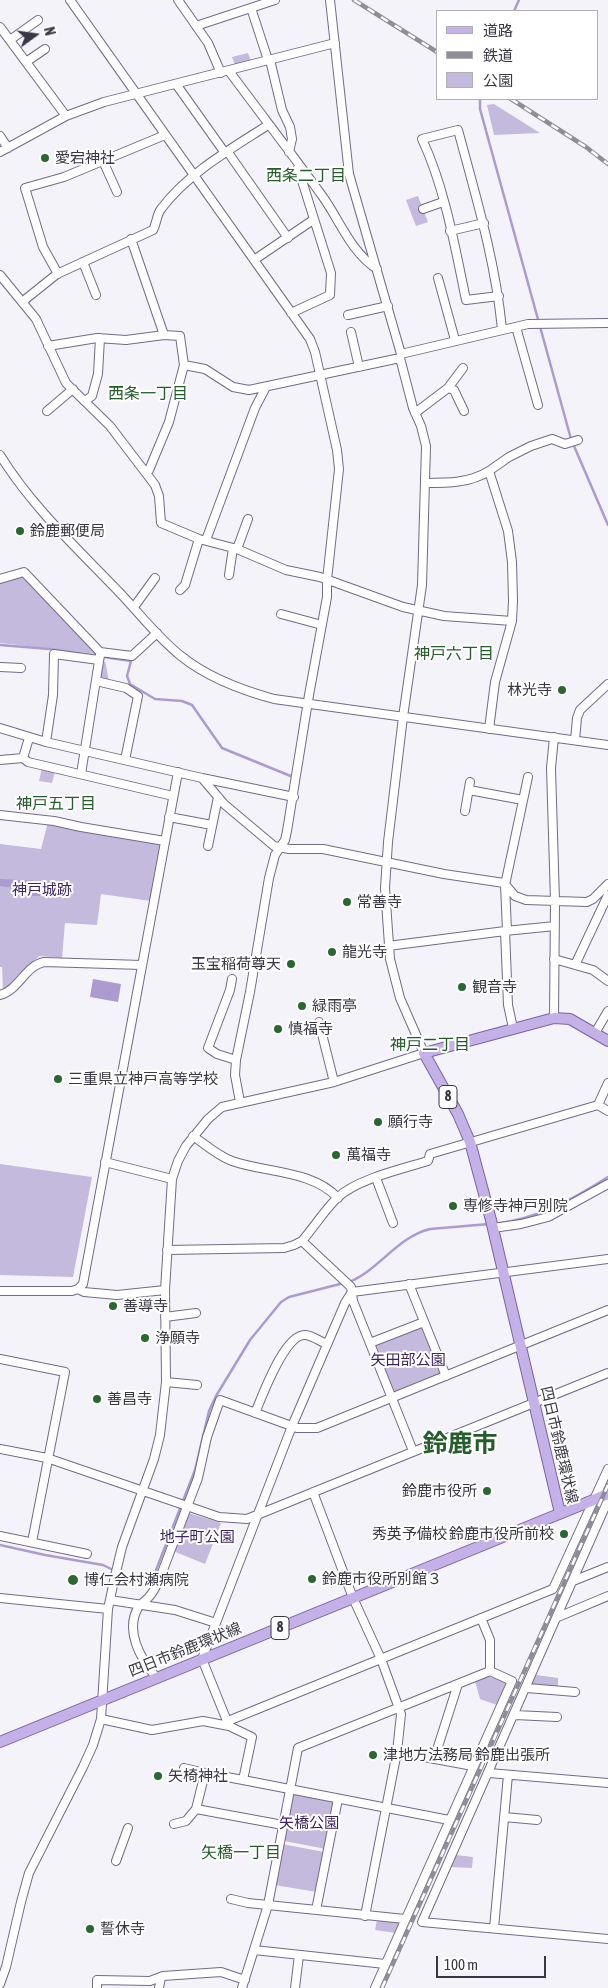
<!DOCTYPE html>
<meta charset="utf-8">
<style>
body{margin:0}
#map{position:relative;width:608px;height:1988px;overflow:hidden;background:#f5f3fa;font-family:"Asap Condensed","Noto Sans JP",sans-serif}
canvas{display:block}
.legend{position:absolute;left:436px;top:10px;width:162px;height:90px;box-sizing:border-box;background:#fff;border:1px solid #b0afb4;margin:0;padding:6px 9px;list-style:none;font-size:15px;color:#3a3744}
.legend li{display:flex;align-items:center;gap:10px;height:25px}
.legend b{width:25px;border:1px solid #b0afb4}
.north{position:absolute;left:10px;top:10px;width:50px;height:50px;-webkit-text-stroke:4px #fff;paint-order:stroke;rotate:76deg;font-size:14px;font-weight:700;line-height:20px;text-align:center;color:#3a3744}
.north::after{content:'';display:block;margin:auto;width:18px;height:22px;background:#3a3744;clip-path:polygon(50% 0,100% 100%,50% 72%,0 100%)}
.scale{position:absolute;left:436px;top:1956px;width:110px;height:22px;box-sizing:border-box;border:2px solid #3a3744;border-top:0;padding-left:6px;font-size:15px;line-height:18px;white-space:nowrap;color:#3a3744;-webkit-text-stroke:4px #fff;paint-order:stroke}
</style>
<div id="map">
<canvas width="608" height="1988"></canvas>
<ul class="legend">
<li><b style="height:6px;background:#c4b1e8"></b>道路</li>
<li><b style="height:6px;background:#8f8d97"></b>鉄道</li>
<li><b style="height:14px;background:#c4bade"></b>公園</li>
</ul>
<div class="north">N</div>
<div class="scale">100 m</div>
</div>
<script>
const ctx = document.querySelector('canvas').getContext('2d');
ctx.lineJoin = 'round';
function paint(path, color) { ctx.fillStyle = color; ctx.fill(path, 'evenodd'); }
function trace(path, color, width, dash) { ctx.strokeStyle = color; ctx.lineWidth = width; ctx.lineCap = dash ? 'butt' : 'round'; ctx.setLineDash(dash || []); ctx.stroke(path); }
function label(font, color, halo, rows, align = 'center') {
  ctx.font = font + ' "Asap Condensed","Noto Sans JP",sans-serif'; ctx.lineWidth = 4; ctx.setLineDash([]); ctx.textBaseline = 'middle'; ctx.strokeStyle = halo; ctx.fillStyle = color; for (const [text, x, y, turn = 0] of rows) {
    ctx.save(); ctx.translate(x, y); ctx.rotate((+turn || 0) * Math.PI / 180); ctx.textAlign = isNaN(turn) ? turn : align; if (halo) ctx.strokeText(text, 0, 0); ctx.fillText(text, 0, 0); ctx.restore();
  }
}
paint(new Path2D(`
 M248 53 251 61 235 65 232 57Z
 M494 104 540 133 494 135 487 105Z
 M418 196 428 222 416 226 406 200Z
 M22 576 96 652V654L0 643V583Z
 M105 660 109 681 104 680 100 675Z
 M42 768 55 771 52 783 39 781Z
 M48 822 158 842 161 846 151 901 101 894 97 925 65 923 62 958 39 956 10 986 3 990 2 967H0V844L41 849Z
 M0 1164 92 1177 73 1277 0 1275Z
 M420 1326 423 1328 441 1373 440 1376 396 1393 393 1392 375 1347 376 1343Z
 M189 1513 221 1523 205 1564 173 1551Z
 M536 1675 558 1678V1687L531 1686Z
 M487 1676 505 1681 506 1685 497 1705 480 1699 475 1681Z
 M296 1794 332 1801 334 1804 326 1849 284 1841 292 1796Z
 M282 1844 324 1852 317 1892 274 1885Z
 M456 1855 473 1857 472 1868 450 1867Z
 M377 1920 398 1923 399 1927 396 1933 375 1930Z`), '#c4bade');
paint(new Path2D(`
 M0 879 39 881 41 882 40 896H32L30 890 0 886Z
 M93 979 121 984 118 1002 90 997Z`), '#ab9bd0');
trace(new Path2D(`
 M514 11 519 0
 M480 99V109L571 439 608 525
 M0 645 49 649 131 661 127 676 130 684 155 699 182 701 192 705 222 748 293 777
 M495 1224C537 1219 572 1200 608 1177
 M349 1282C379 1270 397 1237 430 1229L489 1224
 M0 1545 45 1555 103 1565 140 1583H151L195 1470 209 1411 216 1396 250 1340 281 1302 289 1297 344 1283`), '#ab9bd0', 2.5);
const minor = new Path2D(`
 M70 0 310 339 315 352 337 450 339 469 327 580V597L309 695 287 831 285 840 275 855 269 878 250 992 236 1060 235 1075 240 1102
 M178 0 208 43 221 73
 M251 8 268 60
 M196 26 275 0
 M0 27 66 116
 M10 40 38 20
 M270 60 282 110 290 127 292 139 289 152
 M26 62 45 49
 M229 71C260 113 292 154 323 197 340 221 351 252 377 269
 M176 84 225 153
 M0 136 8 148
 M227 151 288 238
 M0 152 66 116 104 102 335 43
 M103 161 117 192
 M423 209 443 202
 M450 231 484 223
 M131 239 164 335
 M254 260 313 220
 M83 262 96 295
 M58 274 43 247 25 188 64 177 165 135
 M0 275 36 319 66 383 110 426 155 485 159 496 161 523 199 539 237 549 286 570 320 577 403 607 444 616 512 621
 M438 278 455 340
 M499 296 466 300C455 247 445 188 422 139L458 130C476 197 495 259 502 329
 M22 302 57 274 153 230C157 223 156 216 161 209 188 173 231 149 268 125
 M291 313 330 295 331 273 298 168
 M348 315 388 306
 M516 327 538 405
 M351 332 359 367
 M48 346 97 338 126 340 164 335 180 336 184 365
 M401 354 528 324 608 323
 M448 388 454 390 464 411
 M85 401 92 396 98 374 100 338
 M47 411 73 389
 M415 413 448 388 463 368
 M0 455C32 507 78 549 120 593 140 614 158 638 181 656 208 678 241 690 274 699L608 745
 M489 471 509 457 531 446 552 439 565 444 578 440
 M146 473 149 470 169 422 184 365 205 369 233 387 249 390 400 358
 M425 483C448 483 470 483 489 471L508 531 512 562 513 601 512 621 495 682 489 729
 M206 540 255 408 266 387
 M237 549 248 519
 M229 575 233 548
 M0 579 24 572 100 652 132 656 157 633
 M180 590 185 585 199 539
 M134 607 155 578
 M281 614 322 625
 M0 667 21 668
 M96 681 126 688 138 696 125 760
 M0 728 46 742 202 778 294 797
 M575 740 577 718 580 710 608 684
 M46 742 53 695 54 654 99 660
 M23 758 28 762 173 796
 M0 760 23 758 29 738
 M81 774 100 655
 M202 778 224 804 274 846 289 849H323L444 874 504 883 515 896 526 900 587 902 593 899 608 884
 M469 790 523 800
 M465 811 470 782
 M0 815 54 821 81 827 165 841
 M169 817 212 825
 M208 846 218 797
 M505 931 508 1005 513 1028
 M507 931 505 885 528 777
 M388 946 505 931 555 926
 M554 959 593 970 608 981
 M575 965 608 895
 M232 979 230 990 208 1048 217 1054 236 1060
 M0 995C19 990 25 966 44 962L142 965
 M554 1018 555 901 551 768 554 737
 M319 1022 334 1082
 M595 1033 608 1011
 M598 1105 608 1083
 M193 1136C206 1145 218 1156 232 1161 266 1173 312 1170 338 1198
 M105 1162 172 1179
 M376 1178 393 1223
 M493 1228 521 1224 548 1217 608 1184
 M302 1241 351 1287 353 1301 413 1451
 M167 1250 284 1248 294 1245 302 1241C314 1227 324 1211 337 1198 357 1179 402 1169 428 1161L430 1154 598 1105 608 1111
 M409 1284 446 1376
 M78 1289 84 1292 117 1295 165 1290
 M0 1291H72L78 1289 83 1284 178 772
 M165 1317 196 1313
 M370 1343 424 1322
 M0 1359 65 1372 32 1542
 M166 1382 197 1385
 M255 1413C262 1397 285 1332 306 1335 313 1336 321 1342 327 1344
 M0 1449 47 1458 219 1517 247 1519 608 1373
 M313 1492 353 1598 381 1659 401 1714 397 1752 365 1916
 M608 1500 422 1922 608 1939
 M0 1536 87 1554
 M573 1581 608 1567
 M0 1598 108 1609
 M110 1600 175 1610 216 1623
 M558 1617 608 1596
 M481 1618 490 1640V1671
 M156 1677C140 1658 124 1630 139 1606 142 1603 145 1601 148 1598 153 1593 157 1585 160 1578L198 1478 207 1437 220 1400 297 1428H317L608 1310
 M527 1688 575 1692
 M515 1715 557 1717
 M101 1719 152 1730 203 1721 229 1726
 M228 1721 553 1589 608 1469
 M397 1752 473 1766
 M434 1759 458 1684
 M184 1768 205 1773
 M489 1773 608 1783
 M243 1780 205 1773 196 1809 283 1825
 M504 1817 537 1820
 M449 1820 243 1780 252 1737 229 1726 202 1659 292 1426 345 1303 352 1292 608 1259
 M174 1824 186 1821 196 1809
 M116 1861 128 1828
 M231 1899 248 1903 405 1919
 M316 1910 338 1799
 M494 1928 508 1775
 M254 1950 385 1964
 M0 1984 6 1967 21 1902 29 1873 83 1767 93 1745 101 1719 108 1609 115 1576 122 1547 154 1459 160 1435 166 1382 165 1290 172 1179 178 1161 186 1146 208 1119 222 1107 334 1082 424 1053 400 998 390 959 385 888 388 842 403 717 422 585 426 446 421 426 413 408 400 358 401 354 349 174 330 0
 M97 1988V1980L150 1981 163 1976 221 1972 245 1980
 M159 1988 161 1977
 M242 1988 268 1905 298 1748 490 1671 512 1681 375 1988
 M295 1988 299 1955`);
const major = new Path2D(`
 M560 1513 491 1220 470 1142 458 1114 424 1053 554 1018 570 1019 608 1041
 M0 1742 608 1494`);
trace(minor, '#736a88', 10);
trace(major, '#7a64a5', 12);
trace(minor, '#fff', 8);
trace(major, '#c4b1e8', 10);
const rail = new Path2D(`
 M354 0 437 52
 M511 99 586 147 608 164
 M382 1988 608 1485`);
trace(rail, '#8f8d97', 4.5);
trace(rail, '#fff', 2.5, [8]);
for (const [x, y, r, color] of [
 [45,158,5,"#28672f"],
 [20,531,5,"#28672f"],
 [562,690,5,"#28672f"],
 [347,902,5,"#28672f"],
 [332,952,5,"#28672f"],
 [291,964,5,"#28672f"],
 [462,987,5,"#28672f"],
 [302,1006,5,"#28672f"],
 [278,1029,5,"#28672f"],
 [58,1079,5,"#28672f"],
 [378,1122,5,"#28672f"],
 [336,1155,5,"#28672f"],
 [453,1206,5,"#28672f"],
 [113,1306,5,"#28672f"],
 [145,1338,5,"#28672f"],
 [97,1399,5,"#28672f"],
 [487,1491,5,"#28672f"],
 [564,1534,5,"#28672f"],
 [312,1579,5,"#28672f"],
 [73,1580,6,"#28672f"],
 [373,1755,5,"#28672f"],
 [158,1776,5,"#28672f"],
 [90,1929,5,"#28672f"]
]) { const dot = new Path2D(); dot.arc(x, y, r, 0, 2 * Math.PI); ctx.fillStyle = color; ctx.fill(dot); trace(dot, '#fff', 2); }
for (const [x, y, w] of [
 [448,1097,18],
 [280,1628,18]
]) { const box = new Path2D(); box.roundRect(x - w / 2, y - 11.5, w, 23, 4); ctx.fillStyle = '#fff'; ctx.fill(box); trace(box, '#3a3744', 1); }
label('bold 14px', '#3a3744', null, [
 ["8",448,1097],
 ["8",280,1628]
]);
label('15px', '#3a3744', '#fff', [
 ["愛宕神社",55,158],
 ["鈴鹿郵便局",30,531],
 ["林光寺",552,690,"right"],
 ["常善寺",357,902],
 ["龍光寺",342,952],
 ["玉宝稲荷尊天",281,964,"right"],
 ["観音寺",472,987],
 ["緑雨亭",312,1006],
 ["慎福寺",288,1029],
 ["三重県立神戸高等学校",68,1079],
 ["願行寺",388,1122],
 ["萬福寺",346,1155],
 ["専修寺神戸別院",463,1206],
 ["善導寺",123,1306],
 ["浄願寺",155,1338],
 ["善昌寺",107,1399],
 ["鈴鹿市役所",477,1491,"right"],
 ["秀英予備校 鈴鹿市役所前校",554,1534,"right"],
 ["鈴鹿市役所別館３",322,1579],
 ["博仁会村瀬病院",84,1580],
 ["津地方法務局 鈴鹿出張所",383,1755],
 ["矢椅神社",168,1776],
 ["誓休寺",100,1929]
], 'left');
label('15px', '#3c2363', '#fff', [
 ["神戸城跡",42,890],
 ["矢田部公園",408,1360],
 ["地子町公園",197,1537],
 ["矢橋公園",309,1823]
]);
label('15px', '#3a3744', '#fff', [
 ["四日市鈴鹿環状線",559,1445,77],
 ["四日市鈴鹿環状線",185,1650,-22]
]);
label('16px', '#245c2a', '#fff', [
 ["西条二丁目",306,176],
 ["西条一丁目",148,394],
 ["神戸六丁目",454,654],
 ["神戸五丁目",56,804],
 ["神戸二丁目",430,1045],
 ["矢橋一丁目",241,1853]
]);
label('bold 25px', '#245c2a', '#fff', [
 ["鈴鹿市",460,1444]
]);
</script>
